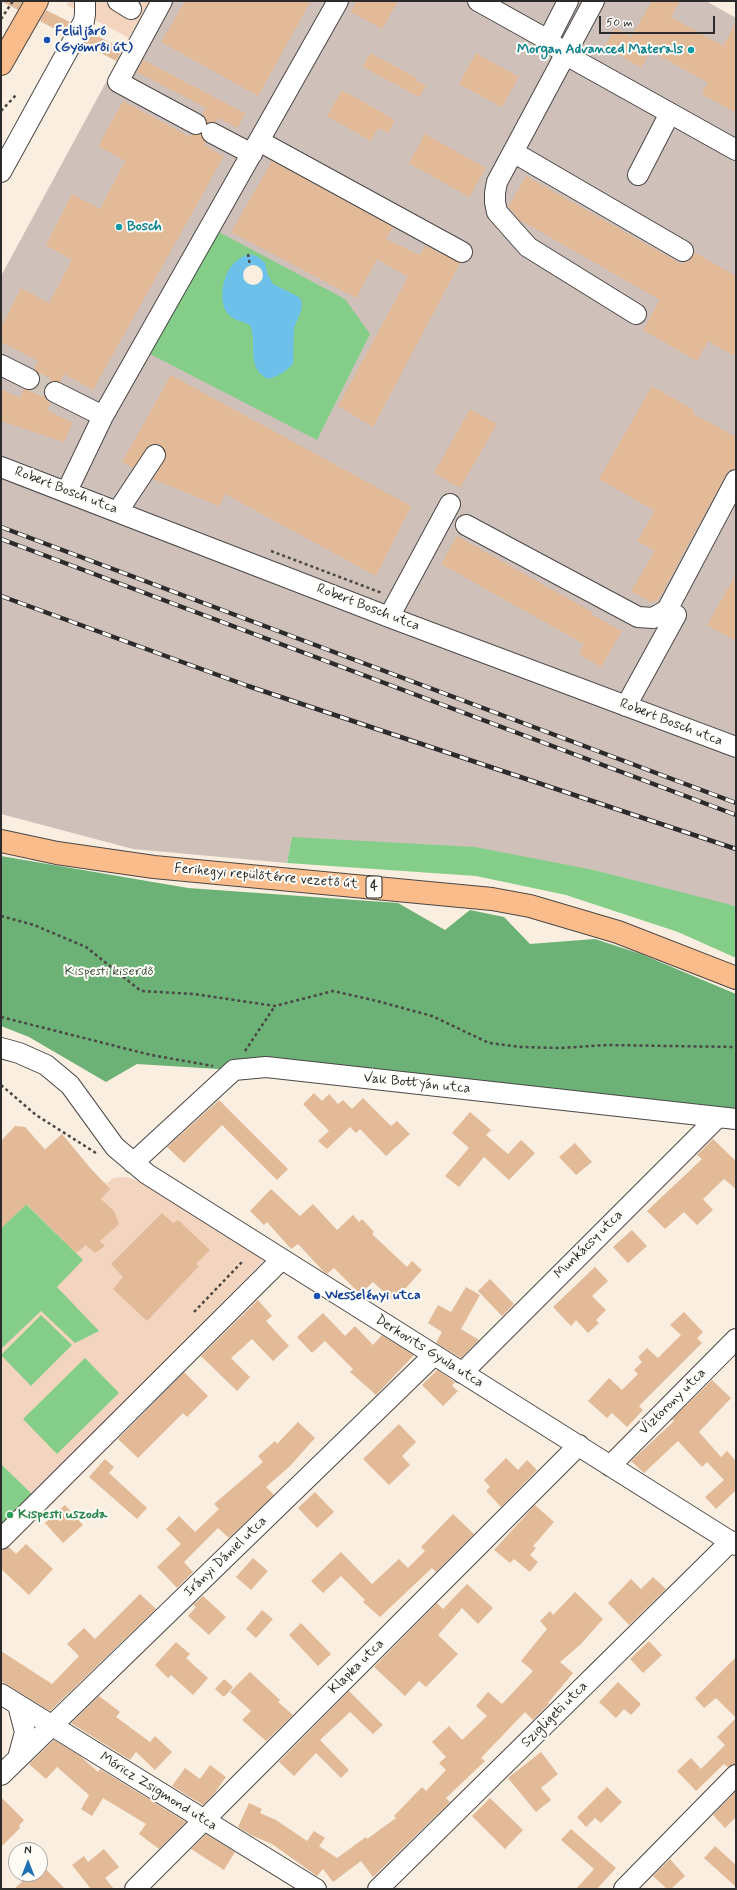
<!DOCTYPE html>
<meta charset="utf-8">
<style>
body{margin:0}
#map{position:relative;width:737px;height:1890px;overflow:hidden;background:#f9eedf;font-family:Mynerve,sans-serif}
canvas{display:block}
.frame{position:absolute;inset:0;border:2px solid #2b2b2b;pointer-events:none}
.north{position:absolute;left:8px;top:1842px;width:40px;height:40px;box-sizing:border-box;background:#fdfcf7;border:1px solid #a9a8a5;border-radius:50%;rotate:0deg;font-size:11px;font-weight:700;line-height:16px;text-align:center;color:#2b2b2b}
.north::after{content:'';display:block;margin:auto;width:14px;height:18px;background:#1f6fb2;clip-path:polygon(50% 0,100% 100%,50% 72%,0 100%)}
.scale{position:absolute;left:599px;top:16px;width:116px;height:18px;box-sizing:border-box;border:2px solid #2b2b2b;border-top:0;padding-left:5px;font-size:12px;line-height:14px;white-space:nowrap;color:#2b2b2b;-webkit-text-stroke:3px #fdfcf7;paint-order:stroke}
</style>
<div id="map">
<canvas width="737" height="1890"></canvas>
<div class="frame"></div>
<div class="north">N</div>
<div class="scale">50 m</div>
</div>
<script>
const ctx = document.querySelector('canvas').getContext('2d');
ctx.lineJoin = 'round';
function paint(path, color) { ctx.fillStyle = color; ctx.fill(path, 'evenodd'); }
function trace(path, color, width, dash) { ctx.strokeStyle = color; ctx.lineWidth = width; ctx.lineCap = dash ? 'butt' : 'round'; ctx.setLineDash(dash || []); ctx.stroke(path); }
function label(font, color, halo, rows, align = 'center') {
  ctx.font = font + ' Mynerve,sans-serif'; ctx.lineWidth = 4; ctx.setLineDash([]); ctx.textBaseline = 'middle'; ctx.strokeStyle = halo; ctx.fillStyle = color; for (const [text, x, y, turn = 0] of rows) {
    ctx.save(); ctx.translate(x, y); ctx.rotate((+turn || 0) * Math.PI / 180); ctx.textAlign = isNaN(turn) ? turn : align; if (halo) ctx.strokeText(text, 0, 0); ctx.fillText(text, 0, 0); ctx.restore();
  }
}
paint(new Path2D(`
 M69 1H150L129 38 67 5Z
 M25 1127 45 1149 62 1134 91 1169 106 1184 113 1178 125 1177 133 1179 191 1211 264 1260 60 1469 35 1497 1 1464V1141Z`), '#f3d4be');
paint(new Path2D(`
 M150 1H706L736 18V907L594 870 292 838 287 863 133 849 1 814V276Z`), '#cfc0ba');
paint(new Path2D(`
 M215 230 345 299 370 334 317 440 150 354Z
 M292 837 475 847 594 870 728 904 736 907V958L678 932 566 895 476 876 287 863Z
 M21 1199 83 1260 57 1287 99 1331 75 1343 41 1311 1 1349V1228L15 1215 5 1205Z
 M41 1315 72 1345 31 1386 1 1355Z
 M85 1358 119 1393 57 1454 23 1419Z
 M1 1464 35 1497 1 1533Z`), '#85ce89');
paint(new Path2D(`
 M1 856 188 888 398 903 445 930 470 910 504 917 530 944 595 939 641 954 736 994V1115L234 1070 137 1064 106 1082 29 1037 1 1026Z`), '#6cb175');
paint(new Path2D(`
 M248 254 257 256 265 263 268 275 273 284 299 297 302 302 301 311 294 328 293 364C285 372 279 376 268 379 245 367 258 345 250 325 243 321 234 321 228 314 219 304 222 280 229 270 233 262 240 258 248 254Z`), '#6dc0e9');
paint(new Path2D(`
 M243 275a10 10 0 1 1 20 0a10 10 0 1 1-20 0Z`), '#f9eedf');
paint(new Path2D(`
 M1 1H23L18 10Z
 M185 1H311L258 96 161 42Z
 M357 1H398L382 29 351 12Z
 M652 1H680L671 17 723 46 736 22V113L702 94 708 83 651 51 641 68 605 46 615 28 631 37Z
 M46 10 70 22 64 34 40 21Z
 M91 33 123 49 116 61 84 44Z
 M370 53 417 78 415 80 426 86 419 97 363 67Z
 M476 53 519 77 502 107 459 84Z
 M143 60 245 113 238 128 218 118 216 122 207 123 202 115 206 108 137 72Z
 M342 90 395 120 388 133 378 128 371 141 327 116Z
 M123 101 190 137 192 134H201L206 142 204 145 224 156 93 390 64 374 60 382 54 381 49 382 45 387 44 392 45 398 50 403 47 410 73 423 64 442 1 421V389L20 398 24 389 30 390 36 388 39 384 40 379 39 373 34 369 38 361 1 342V328L21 288 49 303 72 260 46 245 72 194 100 209 125 161 98 146Z
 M425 134 486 168 469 197 409 163Z
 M272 161 393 227 386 239 420 255 425 246 460 263 373 427 338 406 408 277 377 259 356 298 231 232Z
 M526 176 681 264 689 261 694 252 736 276V357L708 341 697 361 643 330 660 300 520 220 508 207Z
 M171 375 411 506 376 576 225 494 219 506 153 479 166 456 165 450 161 445 155 444 150 445 133 468 122 462Z
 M652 386 694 410 692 413 736 437V469L730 470 726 475 658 600 650 602 631 591 655 551 637 541 655 511 599 479Z
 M470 409 497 424 460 488 434 473Z
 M457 536 592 612 591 614 622 631 601 667 579 654 584 644 441 564Z
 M736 574V641L707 625Z
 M314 1093 322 1101 329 1094 338 1104 343 1100 352 1109 363 1098 391 1126 397 1121 410 1134 386 1156 360 1129 356 1133 350 1127 327 1149 318 1141 329 1131 303 1104Z
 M219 1100 288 1169 277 1180 222 1125 184 1163 167 1147Z
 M470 1112 491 1130 486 1135 508 1154 521 1140 535 1153 509 1180 484 1157 459 1187 445 1176 469 1148 452 1133Z
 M15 1126 25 1127 45 1150 62 1134 91 1169 110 1189 101 1199 114 1211 119 1224 100 1241 105 1246 95 1253 86 1245 76 1253 27 1204 1 1228V1141Z
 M713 1139 736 1161V1189L724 1179 703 1199 713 1210 697 1225 684 1212 665 1229 647 1211 702 1159 697 1155Z
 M575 1143 592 1162 576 1175 559 1157Z
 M271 1189 300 1216 313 1204 337 1230 353 1215 359 1222 362 1219 374 1232 372 1234 407 1267 412 1261 422 1270 394 1301 373 1282 360 1294 334 1268 327 1274 323 1271 298 1244 291 1249 267 1222 264 1225 250 1211Z
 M162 1213 173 1223 178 1220 210 1250 196 1264 199 1266 147 1321 113 1289 123 1277 111 1264Z
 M632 1230 647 1246 628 1263 613 1247Z
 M595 1267 608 1281 592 1296 606 1310 596 1320 599 1323 588 1333 576 1320 571 1326 553 1307Z
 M490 1279 514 1304 502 1316 478 1291Z
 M466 1287 480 1295 461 1329 479 1340 461 1358 436 1343 442 1332 428 1323 438 1305 451 1312Z
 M258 1300 272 1316 266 1321 289 1346 273 1361 252 1339 231 1358 250 1377 237 1391 201 1356Z
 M684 1312 703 1332 697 1338 702 1343 639 1406 643 1410 627 1427 612 1413 607 1418 588 1401 609 1378 622 1390 638 1374 634 1370 642 1362 638 1357 647 1348 658 1358 681 1335 670 1325Z
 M323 1313 345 1336 355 1326 373 1345 382 1335 414 1355 376 1395 350 1372 353 1369 325 1341 312 1353 297 1337Z
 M437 1370 455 1382 452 1386 458 1391 443 1406 422 1385Z
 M184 1372 208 1396 187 1417 183 1413 138 1458 118 1439Z
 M712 1380 731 1398 699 1432 721 1457 727 1451 736 1461V1493L734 1492 716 1509 705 1497 724 1480 707 1462 702 1467 678 1441 644 1473 631 1461 674 1421 672 1419Z
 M298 1422 315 1438 290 1466 266 1487 274 1495 229 1538 218 1528 184 1562 193 1572 177 1588 157 1567 181 1544 166 1529 179 1516 195 1532 219 1509 214 1504 263 1462 258 1456 275 1441 277 1444Z
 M399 1424 416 1442 402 1456 410 1465 389 1485 363 1459Z
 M506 1458 518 1470 527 1460 537 1470 501 1507 486 1491 490 1487 484 1480Z
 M105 1459 114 1467 109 1473 147 1508 137 1519 89 1477Z
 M315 1492 334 1512 317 1528 298 1508Z
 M65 1505 83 1525 63 1543 45 1523Z
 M535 1505 554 1522 533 1546 536 1548 530 1555 538 1562 530 1572 514 1559 510 1563 494 1550Z
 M453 1514 474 1534 436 1572 432 1568 380 1617 363 1602 365 1600 341 1576 323 1593 311 1581 341 1552 372 1584 399 1559 408 1568 425 1551 421 1547Z
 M26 1544 53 1569 29 1595 1 1569V1550L9 1547 16 1554Z
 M253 1558 268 1571 251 1590 236 1577Z
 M653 1577 666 1589 629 1625 608 1603 631 1579 641 1589Z
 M467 1584 493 1608 478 1624 462 1608 438 1635 458 1654 426 1687 419 1681 405 1696 374 1667 437 1603 443 1609Z
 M575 1592 603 1619 581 1644 560 1662 573 1673 548 1703 549 1704 533 1720 525 1712 481 1758 485 1761 446 1798 450 1802 373 1877 361 1861 333 1882 323 1869 317 1876 272 1844 251 1835 238 1827 249 1803 262 1809 260 1813 276 1820 307 1841 314 1831 325 1838 319 1846 337 1858 366 1837 367 1839 396 1818 394 1816 422 1787 426 1791 446 1770 439 1763 446 1757 432 1742 449 1726 462 1740 487 1716 476 1706 488 1692 502 1704 533 1671 521 1661 547 1629 540 1621 550 1611 553 1615Z
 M140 1594 156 1609 50 1711 1 1681V1651L52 1684 79 1656 67 1644 84 1628 95 1639Z
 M203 1596 226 1617 209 1635 188 1616 196 1607 193 1605Z
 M262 1610 273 1619 256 1638 246 1629Z
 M301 1623 331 1654 318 1666 289 1635Z
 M649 1641 662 1655 643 1673 630 1659Z
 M176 1642 190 1654 186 1658 208 1678 193 1695 171 1675 168 1678 155 1665Z
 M736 1657V1718L716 1698 704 1708 695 1698Z
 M250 1672 280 1700 278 1702 293 1715 266 1741 242 1720 251 1711 230 1692Z
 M224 1679 233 1687 224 1697 215 1689Z
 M618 1682 641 1704 631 1715 624 1709 616 1718 599 1702Z
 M349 1691 383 1725 373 1734 350 1712 320 1740 349 1770 341 1778 316 1753 294 1776 279 1762Z
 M99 1696 120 1712 116 1717 150 1742 155 1736 172 1752 155 1770 136 1752 130 1760 71 1723Z
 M736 1718V1764L728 1767 724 1764 696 1791 677 1771 691 1758 701 1769 725 1745 717 1737Z
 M54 1740 80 1756 98 1772 100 1769 186 1822 159 1849 139 1834 146 1824 103 1798 92 1816 81 1809 89 1795 57 1767 46 1779 29 1764Z
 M541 1752 558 1774 541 1788 551 1800 536 1812 508 1778Z
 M210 1765 226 1777 213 1795 203 1805 172 1786 185 1768 200 1779Z
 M607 1787 622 1802 601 1823 595 1818 586 1827 577 1817Z
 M736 1791V1817L725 1828 713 1815Z
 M1 1797 24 1820 19 1826 20 1828 1 1847Z
 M490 1798 523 1830 505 1849 472 1816Z
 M571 1829 616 1868 597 1889H576L594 1869 561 1840Z
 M206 1834 235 1852 224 1870 191 1849Z
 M715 1846 736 1865V1887L704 1858Z
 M104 1849 119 1867 105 1878 114 1889H91L72 1865 84 1856 88 1862Z
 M670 1859 685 1876 671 1889H667L653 1876Z
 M40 1863 65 1889H14L30 1874H40Z`), '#e2ba98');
trace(new Path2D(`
 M29 379 55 392`), '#d0c7bb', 20, [20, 10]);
const minor = new Path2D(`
 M118 1 131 9
 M162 1 118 82 196 124
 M478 1 548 40 566 55 736 150
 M594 1 497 182 495 193V202L497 212 528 247 636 314
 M548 40 568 1
 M212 133 252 154
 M259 141 462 252
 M513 152 683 251
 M1 172 84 21 85 14V1
 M638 175 670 113
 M1 365 29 379
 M55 392 103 416
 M1 467 389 617 736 747
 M67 491 103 416 338 1
 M118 511 155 455
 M466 525 638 617 653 618 667 610 736 480
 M389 617 450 504
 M626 706 676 615 667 610
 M1 1048 19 1053 46 1065 70 1085 115 1147 147 1174 736 1545
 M133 1163 234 1070 266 1067 736 1119
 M462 1373 717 1118
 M610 1466 736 1339
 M1 1539 282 1259
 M1 1694 316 1889
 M18 1758 25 1732 18 1705
 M1 1775 434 1355
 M135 1889 579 1445
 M378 1889 731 1541
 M624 1889 736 1775`);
const major = new Path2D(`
 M1 64 37 1
 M1 841 57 853 154 867 492 899 530 906 618 932 736 978`);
trace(minor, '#4a4846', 22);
trace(major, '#4a4846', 24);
trace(new Path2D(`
 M1 19 13 1
 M1 111 17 94
 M248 254 250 266
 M271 551 382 593
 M1 916 34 925 86 947 141 991 194 994 275 1006 333 991 377 1001 432 1016 489 1043 521 1047 560 1048 607 1045 736 1047
 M1 1017 151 1055 213 1066
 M245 1051 275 1006
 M1 1085 36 1115 96 1153
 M194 1312 243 1261`), '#4a4846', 2.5, [3, 3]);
trace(minor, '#fff', 20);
trace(major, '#fabc8b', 22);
const rail = new Path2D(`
 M1 527 736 803
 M1 539 736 815
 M1 596 248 686 736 849`);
trace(rail, '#2b2b2b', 4.5);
trace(rail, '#fdfcf7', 3, [9]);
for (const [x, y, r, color] of [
 [47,40,4,"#1a4fb4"],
 [691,50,4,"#0f9aa8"],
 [119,227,4,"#0f9aa8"],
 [317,1296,4,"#1a4fb4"],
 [10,1515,4,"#2e9e5b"]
]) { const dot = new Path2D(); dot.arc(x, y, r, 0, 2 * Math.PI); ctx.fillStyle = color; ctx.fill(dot); trace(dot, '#fdfcf7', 1.5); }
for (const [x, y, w] of [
 [374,887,16]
]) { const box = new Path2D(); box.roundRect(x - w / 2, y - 11, w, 22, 3); ctx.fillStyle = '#fdfcf7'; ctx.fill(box); trace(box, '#2b2b2b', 1); }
label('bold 13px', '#2b2b2b', null, [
 ["4",374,887]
]);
label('bold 14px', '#164399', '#fdfcf7', [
 ["Felüljáró",55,32],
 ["(Gyömrői út)",55,48],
 ["Wesselényi utca",325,1296]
], 'left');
label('bold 14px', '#0d838f', '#fdfcf7', [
 ["Morgan Advanced Materals",683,50],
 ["Bosch",127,227,"left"]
], 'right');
label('14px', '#2b2b2b', '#fdfcf7', [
 ["Robert Bosch utca",66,491,21],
 ["Robert Bosch utca",368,608,21],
 ["Robert Bosch utca",671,723,21],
 ["Ferihegyi repülőtérre vezető út",266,877,5],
 ["Vak Bottyán utca",417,1084,6],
 ["Munkácsy utca",589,1245,-45],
 ["Derkovits Gyula utca",429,1352,32],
 ["Víztorony utca",673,1402,-45],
 ["Irányi Dániel utca",226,1557,-44],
 ["Klapka utca",357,1667,-45],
 ["Szigligeti utca",555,1715,-45],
 ["Móricz Zsigmond utca",158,1792,32]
]);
label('14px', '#465c47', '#fdfcf7', [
 ["Kispesti kiserdő",109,972]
]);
label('bold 14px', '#27864d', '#fdfcf7', [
 ["Kispesti uszoda",18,1515]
], 'left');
</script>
